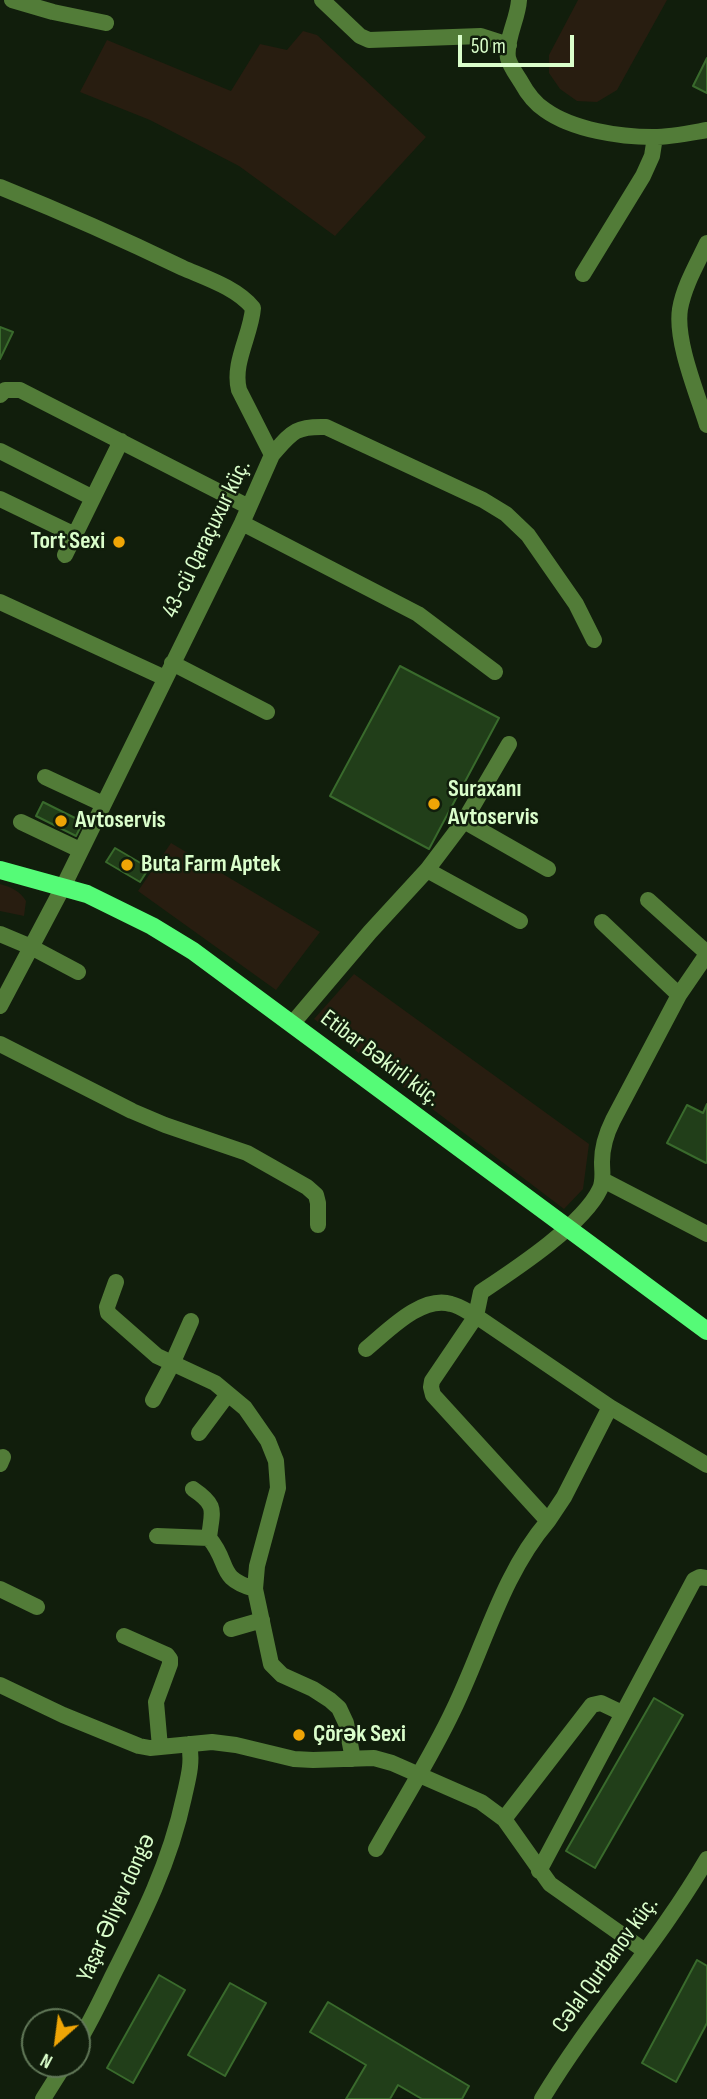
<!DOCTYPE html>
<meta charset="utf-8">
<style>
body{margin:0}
#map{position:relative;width:707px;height:2099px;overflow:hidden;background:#111e0c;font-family:"Sofia Sans Condensed",sans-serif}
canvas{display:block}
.north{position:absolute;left:21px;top:2008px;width:70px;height:70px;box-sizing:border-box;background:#111e0c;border:2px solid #617858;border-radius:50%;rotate:208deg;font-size:19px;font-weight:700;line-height:28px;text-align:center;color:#dafecb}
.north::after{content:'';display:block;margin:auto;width:24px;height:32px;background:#efa506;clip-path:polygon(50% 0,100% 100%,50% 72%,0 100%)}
.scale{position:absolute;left:458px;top:35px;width:116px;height:32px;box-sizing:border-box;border:4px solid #dafecb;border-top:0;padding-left:9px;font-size:21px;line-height:24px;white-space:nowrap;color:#dafecb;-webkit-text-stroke:5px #111e0c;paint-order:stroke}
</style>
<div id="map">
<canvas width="707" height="2099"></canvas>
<div class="north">N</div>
<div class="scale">50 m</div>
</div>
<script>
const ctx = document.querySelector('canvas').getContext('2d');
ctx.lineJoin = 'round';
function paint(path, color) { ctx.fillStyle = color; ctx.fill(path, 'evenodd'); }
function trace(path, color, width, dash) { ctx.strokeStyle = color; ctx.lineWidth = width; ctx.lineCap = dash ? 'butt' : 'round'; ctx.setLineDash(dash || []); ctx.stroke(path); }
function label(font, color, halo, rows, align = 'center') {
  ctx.font = font + ' "Sofia Sans Condensed",sans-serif'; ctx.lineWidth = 5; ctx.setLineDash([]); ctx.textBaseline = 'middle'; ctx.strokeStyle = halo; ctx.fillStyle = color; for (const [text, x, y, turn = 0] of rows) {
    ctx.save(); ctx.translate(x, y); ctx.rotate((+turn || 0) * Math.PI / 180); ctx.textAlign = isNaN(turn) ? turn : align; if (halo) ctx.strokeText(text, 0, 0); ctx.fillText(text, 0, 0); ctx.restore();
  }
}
paint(new Path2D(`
 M578 0H667L617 90 597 102 577 101 560 89 549 73V55Z
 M303 31 317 35 426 137 335 236 239 166 150 120 80 92 107 40 231 91 260 44 287 50Z
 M171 843 320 932 276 990 138 891Z
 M0 884C11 887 20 891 26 901L24 916 0 911Z
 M354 974 589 1144 583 1189 564 1209 314 1019Z`), '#281d10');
const building = new Path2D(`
 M707 58V93L693 86Z
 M0 327 13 332 0 359Z
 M400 666 499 718 429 849 330 796Z
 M43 802 83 822 76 836 36 816Z
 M115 848 149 868 140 882 106 862Z
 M707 1104V1162L706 1163 667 1143 687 1105 703 1113Z
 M654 1698 683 1715 595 1868 566 1851Z
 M697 1960 707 1966V2023L676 2082 642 2063Z
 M159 1975 185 1990 133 2083 107 2068Z
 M230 1983 266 2003 225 2076 188 2055Z
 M328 2002 469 2086 462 2099H422L398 2085 390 2099H346L366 2065 310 2032Z`);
paint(building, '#213e19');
trace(building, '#396a2c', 2);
trace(new Path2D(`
 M12 0 53 12 106 23
 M322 0 360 36 369 40 481 36 509 45
 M519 0C518 19 505 40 508 58 510 66 516 74 521 82 527 93 534 103 545 110 573 130 620 137 653 137 671 137 690 133 707 130
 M0 187C62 212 123 239 183 268 206 278 237 288 253 308 251 335 232 363 239 390L272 455 242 523 63 887 0 1006
 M707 243C697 264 684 286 680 309 675 341 697 393 707 425
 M583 274 643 176 652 156 655 137
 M0 395 5 390H20L249 507
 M0 451 93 498
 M272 455C292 432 295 426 326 427L483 500 506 514 528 535 576 604 594 640
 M0 499 75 535
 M242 523 418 614 495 672
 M65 555 121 441
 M0 602 165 678
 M172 663 267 712
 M45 777 103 804
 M464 821 548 869
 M21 822 80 850
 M427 870 520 921
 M648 900 707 953
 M602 922 679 995
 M0 934 31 947 78 972
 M292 1024 370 932 427 870 464 821 509 744
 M0 1044 132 1111 165 1125 247 1153 307 1187 316 1195 318 1203V1225
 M603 1180 707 1234
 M116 1282 107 1307 108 1313 157 1356 215 1383 245 1408 268 1441 276 1461 278 1488 257 1566 255 1589 271 1664 282 1675 313 1689 330 1700 339 1708 346 1723 353 1759
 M366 1349C387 1332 421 1295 451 1304 460 1306 468 1312 476 1316L610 1407 707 1465
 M153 1400 172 1364 191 1321
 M199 1433 228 1394
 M0 1464 3 1457
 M193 1489C218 1506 212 1510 209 1538 231 1564 216 1578 255 1589
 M548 1521 564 1497 610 1407
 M157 1536 209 1538
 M0 1589 37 1607
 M231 1629 262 1620
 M124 1636 167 1655 170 1659V1664L156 1702 160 1747
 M0 1685 63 1715 139 1746 150 1748 212 1742 236 1745 294 1759 313 1760 374 1758 392 1763 481 1802 504 1819 550 1884 645 1951
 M504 1819 592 1705 601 1703 622 1713
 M376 1849C401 1805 428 1762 450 1717 483 1652 500 1577 548 1521L433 1395 431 1387 432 1381 476 1316 481 1292C514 1270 583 1225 600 1189 604 1180 602 1172 602 1162 602 1147 606 1134 613 1120L679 995 707 954
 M539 1871 694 1580 700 1577 707 1578
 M77 2044C90 2023 101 2000 112 1977 142 1918 170 1863 184 1797 188 1779 193 1763 189 1744
 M43 2099 65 2064
 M542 2099C592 2016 658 1943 707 1859`), '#527c38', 16);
trace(new Path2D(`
 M0 870 87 894 152 926 193 951 707 1331`), '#55fb77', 18);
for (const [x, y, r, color] of [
 [119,542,7,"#efa506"],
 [434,804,7,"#efa506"],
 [61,821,7,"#efa506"],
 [127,865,7,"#efa506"],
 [299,1735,7,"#efa506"]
]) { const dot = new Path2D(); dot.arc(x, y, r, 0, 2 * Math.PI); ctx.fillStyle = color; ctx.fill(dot); trace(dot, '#111e0c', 2.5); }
label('24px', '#dafecb', '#111e0c', [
 ["43-cü Qaraçuxur küç.",207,539,-64],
 ["Etibar Bəkirli küç.",380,1059,37],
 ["Yaşar Əliyev dongə",117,1908,-66],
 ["Cəlal Qurbanov küç.",606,1965,-54]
]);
label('bold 24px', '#dafecb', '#111e0c', [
 ["Tort Sexi",105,542,"right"],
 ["Suraxanı",448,790],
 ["Avtoservis",448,818],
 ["Avtoservis",75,821],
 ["Buta Farm Aptek",141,865],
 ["Çörək Sexi",313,1735]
], 'left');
</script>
